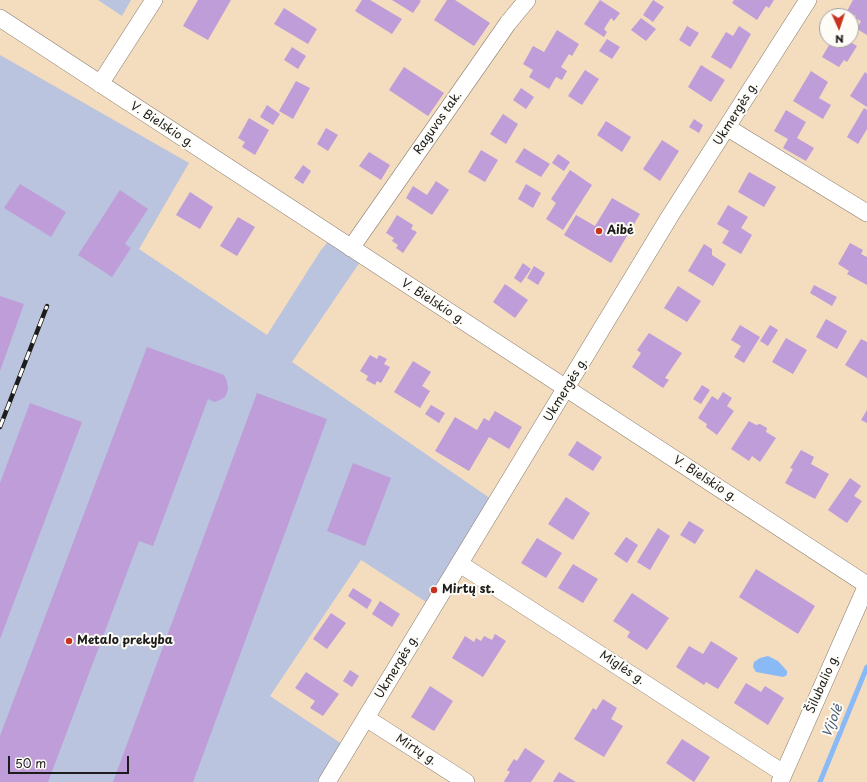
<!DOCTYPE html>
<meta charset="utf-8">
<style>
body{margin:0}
#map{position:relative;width:867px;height:782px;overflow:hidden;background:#f4dcbf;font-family:"Playpen Sans",sans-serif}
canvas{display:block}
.north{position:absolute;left:819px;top:8px;width:40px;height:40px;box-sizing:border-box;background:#fdfcf7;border:1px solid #a3a29f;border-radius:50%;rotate:177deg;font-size:11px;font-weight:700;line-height:16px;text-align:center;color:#1c1c1c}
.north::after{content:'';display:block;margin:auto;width:14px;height:18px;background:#c8321e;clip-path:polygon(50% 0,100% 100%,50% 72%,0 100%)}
.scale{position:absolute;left:8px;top:756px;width:121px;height:18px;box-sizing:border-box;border:2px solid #1c1c1c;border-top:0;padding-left:5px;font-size:12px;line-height:14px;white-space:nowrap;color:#1c1c1c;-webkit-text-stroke:3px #fdfcf7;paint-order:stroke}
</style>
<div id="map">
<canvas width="867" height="782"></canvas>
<div class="north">N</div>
<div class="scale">50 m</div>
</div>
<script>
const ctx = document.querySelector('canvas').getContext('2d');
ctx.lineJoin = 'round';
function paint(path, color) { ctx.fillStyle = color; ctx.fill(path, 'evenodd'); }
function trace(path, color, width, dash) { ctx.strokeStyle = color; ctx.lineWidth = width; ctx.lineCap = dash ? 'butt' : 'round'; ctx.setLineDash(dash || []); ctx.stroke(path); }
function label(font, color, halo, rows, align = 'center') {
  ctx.font = font + ' "Playpen Sans",sans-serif'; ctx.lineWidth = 4; ctx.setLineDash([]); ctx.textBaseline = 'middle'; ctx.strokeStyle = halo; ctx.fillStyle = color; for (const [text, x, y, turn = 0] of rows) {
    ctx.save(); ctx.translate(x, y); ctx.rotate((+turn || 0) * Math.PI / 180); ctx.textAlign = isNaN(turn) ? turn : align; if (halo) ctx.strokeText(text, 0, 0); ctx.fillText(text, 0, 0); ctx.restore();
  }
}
paint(new Path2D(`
 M98 0H131L122 16Z
 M0 55 189 163 139 249 267 335 321 250 333 236 364 256 292 362 497 503 434 607 361 560 270 696 348 748 327 782H0Z`), '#bac4de');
paint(new Path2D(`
 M768 656 778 661 787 671V675L783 677 756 672 753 667 754 662 760 658Z`), '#8abaf6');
trace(new Path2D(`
 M820 782 867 667`), '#8abaf6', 5);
paint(new Path2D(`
 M198 0H231L208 40 183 26Z
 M362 0H370L402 19 392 34 355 11Z
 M392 0H419L421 1 413 13Z
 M447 0H455L490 23 474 46 434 20Z
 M600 0 620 13 614 21 611 18 604 29 607 32 604 37 584 24Z
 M653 0 664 7 653 22 643 15Z
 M734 0H774L769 8 766 6 757 20 732 3Z
 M853 0H867V35L857 29 861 21 855 18 856 16 847 11Z
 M284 8 317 29 308 44 274 24Z
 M641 18 656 29 646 41 631 30Z
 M687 26 699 33 690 47 679 40Z
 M739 26 751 34 731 69 711 57 726 32 733 36Z
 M557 30 579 44 572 56 569 54 561 67 567 71 562 80 556 77 549 89 529 77 533 70 523 64 533 46 544 52Z
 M607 39 620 47 612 59 599 51Z
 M832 40H847L857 46 847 62 844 60 839 67 822 57Z
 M292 47 306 56 298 69 284 60Z
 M701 65 725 80 711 102 688 87Z
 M404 67 444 93 428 116 389 90Z
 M585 70 599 79 582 105 568 96Z
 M811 71 828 82 819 98 831 105 823 119 793 101Z
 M865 72 867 74V107L850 96Z
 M296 81 310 88 293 119 279 111Z
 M521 88 534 97 526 109 513 100Z
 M267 105 280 114 273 125 260 117Z
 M864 108 867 110V129L858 144 847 137Z
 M786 110 806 122 797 138 814 148 806 161 783 148 788 139 774 131Z
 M503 114 518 124 506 144 490 134Z
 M249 118 269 130 255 155 242 147 245 142 238 138Z
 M694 119 703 125 699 133 689 127Z
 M606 121 631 137 622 152 597 135Z
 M326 128 338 135 328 151 317 144Z
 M662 140 679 151 660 181 643 169Z
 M524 148 550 164 541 177 515 162Z
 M481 150 498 160 485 182 468 172Z
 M369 152 390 165 381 180 359 166Z
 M558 154 570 162 564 171 552 163Z
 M303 165 311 171 303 184 294 178Z
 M570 170 592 185 563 230 546 219 556 203 551 199Z
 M749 172 776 187 764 207 738 192Z
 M436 181 449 190 432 215 406 198 413 186 427 195Z
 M20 184 66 212 51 237 4 208Z
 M526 184 541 193 533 208 518 199Z
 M120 190 148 209 125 244 131 248 112 277 78 255Z
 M190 192 213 207 200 229 176 215Z
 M612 198 640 214 611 263 564 235 576 215 595 226Z
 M728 205 748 217 741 228 752 235 741 254 722 243 729 231 717 224Z
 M397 215 413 225 411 229 417 232 403 253 396 248 398 245 392 241 394 238 386 233Z
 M238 217 255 227 237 256 220 246Z
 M850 243 863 250 861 254 867 257V285L847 274 849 271 838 264Z
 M704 244 712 249V255L726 264 713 286 688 271Z
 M523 263 531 269 521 283 514 278Z
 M534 266 545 273 538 285 527 278Z
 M505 284 528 300 515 318 493 302Z
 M814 285 837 297 832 306 810 293Z
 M678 286 701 301 687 322 664 308Z
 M0 296 24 304 0 371Z
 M826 319 847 331 837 349 816 337Z
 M740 325 760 337 744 363 734 357 741 346 731 340Z
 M770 325 778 330 768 346 760 341Z
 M649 333 682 353 665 378 669 380 663 388 632 367 641 353 637 350Z
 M786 338 807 350 793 374 772 362Z
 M861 339 867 342V378L845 365Z
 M147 347 224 375 227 381 228 390 225 397 220 400 214 402 208 399 153 546 139 541 48 782H0V736Z
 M370 355 377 359 379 355 387 359 384 364 390 367 381 383 377 381 375 385 366 380 368 376 360 371Z
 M413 361 431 372 422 386 430 391 420 408 394 392Z
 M702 385 710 390 701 404 693 399Z
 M723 392 732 398 727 406 734 411 717 435 706 427 707 424 698 418 712 396 718 400Z
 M257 393 327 419 193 782H113Z
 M30 403 82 422 0 639V483Z
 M431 405 445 413 439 423 425 414Z
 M867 410V423L861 420Z
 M495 411 522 427 509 449 489 437 469 471 435 451 455 417 477 430 484 418 489 421Z
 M749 421 756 425 760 424 767 428 766 432 776 438 760 462 752 456 749 461 731 449Z
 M577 441 602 457 593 471 568 455Z
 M801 450 814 457 811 464 829 474 815 499 785 483 793 469 790 468Z
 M353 463 391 478 365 546 327 531Z
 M850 478 861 486 854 496 862 501 847 523 828 510Z
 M566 497 590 513 573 540 548 524Z
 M689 521 704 530 695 544 680 535Z
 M658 528 670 536 650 570 637 562Z
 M626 537 638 545 627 563 614 554Z
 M537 538 562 553 546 578 521 563Z
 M573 564 598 579 583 603 558 588Z
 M756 569 815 606 798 634 739 597Z
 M353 588 372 600 367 609 348 596Z
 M632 593 669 618 647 650 627 637 630 632 613 621Z
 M380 601 400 614 392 627 372 614Z
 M331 613 346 623 327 649 313 639Z
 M495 634 506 641 483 677 452 658 465 636 474 642 476 638 481 641 484 636 492 640Z
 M711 641 738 658 718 689 706 682 704 685 676 667 689 646 703 654Z
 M350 670 359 676 352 687 343 681Z
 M306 672 339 694 323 716 310 708 315 701 295 688Z
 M746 683 761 692 765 686 784 698 768 725 734 703Z
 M430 686 453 701 434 731 411 717Z
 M603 699 617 708 611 719 623 726 604 757 574 739 593 708 596 710Z
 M682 739 710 757 694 782 666 763Z
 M525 748 545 761 531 782H505L504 781 510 772 507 770 514 759 517 761Z
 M559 772 576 782H553Z`), '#be9dd8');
const street = new Path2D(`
 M0 18 867 585
 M100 84 154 0
 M728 128 867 213
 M351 248 508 23 527 0
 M460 564 783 773
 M366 718 466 782
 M327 782 670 216 808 0
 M780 782 867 585`);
trace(street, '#887c6e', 18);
trace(street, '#fff', 17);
const rail = new Path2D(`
 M0 427 47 306`);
trace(rail, '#1c1c1c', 4.5);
trace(rail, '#fdfcf7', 3, [9]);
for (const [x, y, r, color] of [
 [599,231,4,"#c8321e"],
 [434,590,4,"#c8321e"],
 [69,641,4,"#c8321e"]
]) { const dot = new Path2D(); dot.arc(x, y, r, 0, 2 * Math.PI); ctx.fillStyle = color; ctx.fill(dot); trace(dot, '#fdfcf7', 1.5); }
label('12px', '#1c1c1c', '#fdfcf7', [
 ["Ukmergės g.",736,114,-58],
 ["Raguvos tak.",438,123,-55],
 ["V. Bielskio g.",162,125,33],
 ["V. Bielskio g.",433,302,33],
 ["Ukmergės g.",566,390,-59],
 ["V. Bielskio g.",705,479,33],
 ["Ukmergės g.",397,667,-59],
 ["Miglės g.",622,668,33],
 ["Šilubalio g.",823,684,-66],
 ["Mirtų g.",416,750,33]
]);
label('bold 12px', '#1c1c1c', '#fdfcf7', [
 ["Aibė",607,231],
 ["Mirtų st.",442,590],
 ["Metalo prekyba",77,641]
], 'left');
label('italic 13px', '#485b73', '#fdfcf7', [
 ["Vijolė",833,721,-68]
]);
</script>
